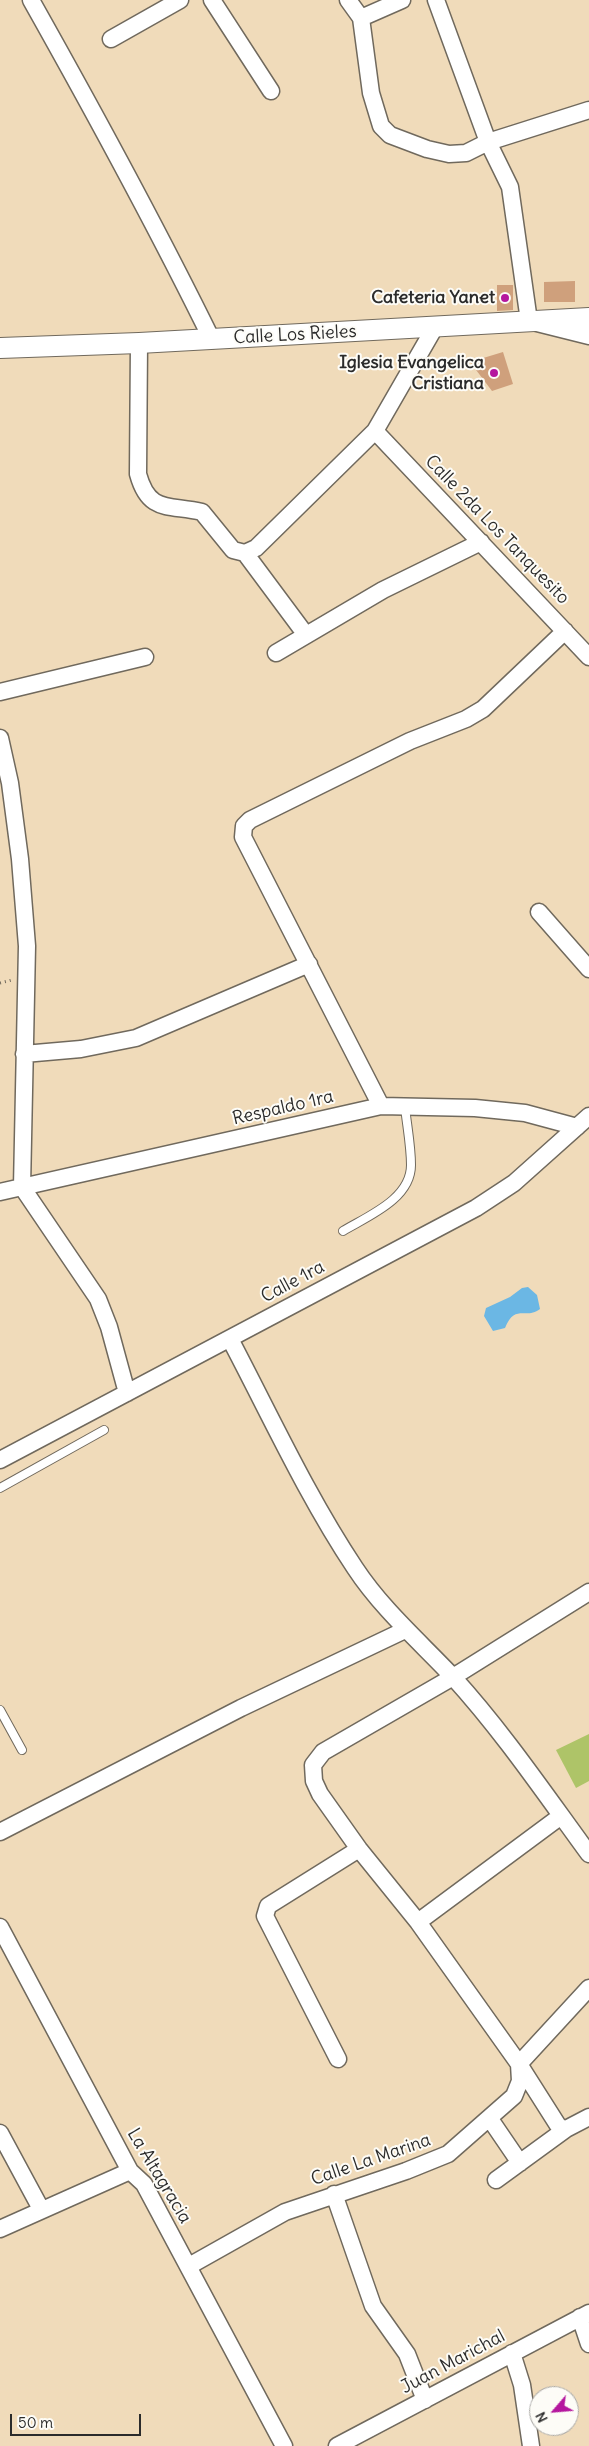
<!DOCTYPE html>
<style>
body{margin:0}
#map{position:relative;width:589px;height:2446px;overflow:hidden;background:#f0dbba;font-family:Delius,sans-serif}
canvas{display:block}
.north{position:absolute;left:529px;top:2386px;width:50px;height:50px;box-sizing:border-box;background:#fdfcf7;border:1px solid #a9a8a5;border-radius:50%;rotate:243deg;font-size:14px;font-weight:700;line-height:20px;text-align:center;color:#2b2b2b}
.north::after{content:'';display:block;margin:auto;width:18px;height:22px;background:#b5179e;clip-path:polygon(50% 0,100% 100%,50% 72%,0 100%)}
.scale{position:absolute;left:10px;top:2414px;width:131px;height:22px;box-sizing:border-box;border:2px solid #2b2b2b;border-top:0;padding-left:6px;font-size:15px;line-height:18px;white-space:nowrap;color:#2b2b2b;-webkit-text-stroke:4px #fdfcf7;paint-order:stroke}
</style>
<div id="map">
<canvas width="589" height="2446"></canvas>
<div class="north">N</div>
<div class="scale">50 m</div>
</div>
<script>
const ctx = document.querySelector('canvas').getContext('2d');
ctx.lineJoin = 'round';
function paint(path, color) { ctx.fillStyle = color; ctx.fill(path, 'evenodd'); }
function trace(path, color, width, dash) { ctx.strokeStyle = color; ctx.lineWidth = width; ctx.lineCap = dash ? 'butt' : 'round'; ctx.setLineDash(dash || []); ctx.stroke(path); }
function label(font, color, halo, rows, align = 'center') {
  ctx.font = font + ' Delius,sans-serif'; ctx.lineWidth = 4; ctx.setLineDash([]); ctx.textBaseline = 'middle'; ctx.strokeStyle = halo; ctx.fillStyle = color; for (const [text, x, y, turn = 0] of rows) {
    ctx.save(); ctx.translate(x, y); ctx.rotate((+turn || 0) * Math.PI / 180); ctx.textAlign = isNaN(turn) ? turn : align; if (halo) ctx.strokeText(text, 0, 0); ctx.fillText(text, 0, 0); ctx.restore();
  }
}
paint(new Path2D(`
 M589 1734V1781L576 1788 556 1750Z`), '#aec468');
paint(new Path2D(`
 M528 1287 537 1295 540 1309C526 1320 515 1303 505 1328L493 1331 484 1316 486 1308 510 1297 522 1288Z`), '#6bb7e4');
paint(new Path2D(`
 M575 281V302H544V282Z
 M497 285H513V310L497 311Z
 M503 352 513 384 492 391 470 362Z`), '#cfa07c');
const service = new Path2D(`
 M343 1231C368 1216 411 1199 411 1165 411 1146 407 1126 405 1107
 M0 1488 104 1430
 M0 1710 22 1750`);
const minor = new Path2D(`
 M31 0C94 112 155 224 212 340
 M212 0 271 91
 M348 0 361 18
 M402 0 361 18 371 93 381 126 390 135 427 149 449 154 466 153 488 142 589 110
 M436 0 488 142 510 187 529 321 589 336
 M111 39 180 0
 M139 343 138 474C149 514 169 504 202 512L233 550 245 553 256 548 375 431 435 327
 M375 431 589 657
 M245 553 306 635
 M276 653 383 590 481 542
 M0 692 145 657
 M0 738 10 783 20 859 27 946 22 1187 98 1299 109 1327 127 1393
 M539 912 589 969
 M24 1054 81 1049 136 1038 309 964
 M381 1106 243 837 244 826 250 820 410 741 466 719 483 709 565 631
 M0 1192 381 1106 475 1108 525 1113 577 1127
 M230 1339C270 1415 307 1496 355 1568 382 1609 419 1641 453 1677 503 1732 545 1794 589 1854
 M0 1460 476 1208 514 1183 589 1116
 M0 1832 241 1708 405 1630
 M418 1922 561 1816
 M0 1927 130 2171 144 2184 284 2446
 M338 2059 265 1916 268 1906 359 1849
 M490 2119 520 2163
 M566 2129 559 2127 519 2064 418 1922 359 1849 320 1794 314 1781 313 1765 323 1752 453 1677 589 1592
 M0 2133 41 2209
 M496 2180 566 2129 589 2117
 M334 2194 373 2306 407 2354 425 2400
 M0 2229 130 2171
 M189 2266 285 2212 406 2171 448 2154 514 2096 520 2081 519 2064 589 1988
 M580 2317 589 2344
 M512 2353 522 2385 531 2446
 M337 2446 589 2313`);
const tertiary = new Path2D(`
 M0 348 139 343 589 318`);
trace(service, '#70695d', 10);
trace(minor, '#70695d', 19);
trace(tertiary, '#70695d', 22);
trace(new Path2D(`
 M0 983 12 980`), '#70695d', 3, [1, 4]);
trace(service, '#fff', 8);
trace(minor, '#fff', 16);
trace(tertiary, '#fff', 20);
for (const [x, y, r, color] of [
 [505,298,5,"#b5179e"],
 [494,373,5,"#b5179e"]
]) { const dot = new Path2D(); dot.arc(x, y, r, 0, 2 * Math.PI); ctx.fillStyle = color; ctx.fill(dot); trace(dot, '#fdfcf7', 2); }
label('bold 18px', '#2b2b2b', '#fdfcf7', [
 ["Cafeteria Yanet",495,298],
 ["Iglesia Evangelica",484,363],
 ["Cristiana",484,384]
], 'right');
label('18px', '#2b2b2b', '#fdfcf7', [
 ["Calle Los Rieles",295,335,-3],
 ["Calle 2da Los Tanquesito",497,530,46],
 ["Respaldo 1ra",283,1108,-13],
 ["Calle 1ra",293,1282,-28],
 ["Calle La Marina",371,2160,-19],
 ["La Altagracia",159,2176,59],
 ["Juan Marichal",453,2362,-28]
]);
</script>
